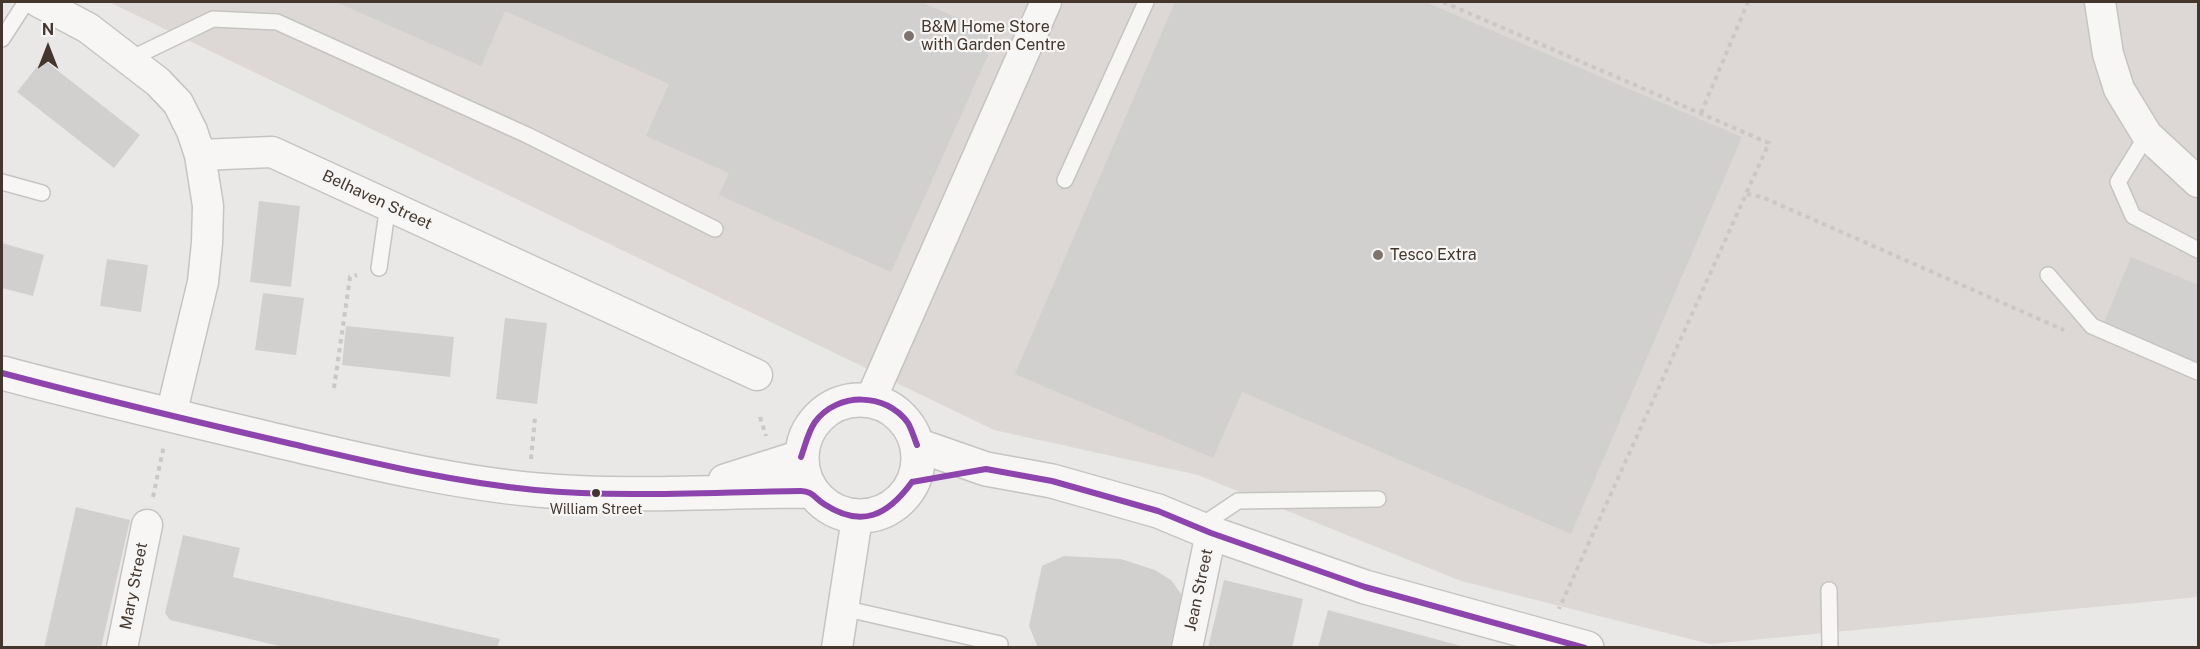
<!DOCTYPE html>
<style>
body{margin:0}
#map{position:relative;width:2200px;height:649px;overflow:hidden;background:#eae8e6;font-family:"Public Sans",sans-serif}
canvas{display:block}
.frame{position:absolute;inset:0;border:3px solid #43362d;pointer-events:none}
.north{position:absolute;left:18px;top:18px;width:60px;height:60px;-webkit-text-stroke:4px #f8f6f4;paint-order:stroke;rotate:0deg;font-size:16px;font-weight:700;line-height:24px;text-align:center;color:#43362d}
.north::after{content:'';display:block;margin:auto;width:21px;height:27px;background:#43362d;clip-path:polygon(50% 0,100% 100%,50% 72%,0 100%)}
</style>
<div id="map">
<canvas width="2200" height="649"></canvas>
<div class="frame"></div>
<div class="north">N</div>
</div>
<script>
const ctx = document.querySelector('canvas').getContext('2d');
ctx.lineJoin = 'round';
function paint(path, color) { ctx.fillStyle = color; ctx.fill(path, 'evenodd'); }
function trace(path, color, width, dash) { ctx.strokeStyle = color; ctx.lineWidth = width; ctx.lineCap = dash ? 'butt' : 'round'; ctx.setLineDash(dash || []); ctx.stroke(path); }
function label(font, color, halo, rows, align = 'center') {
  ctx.font = font + ' "Public Sans",sans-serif'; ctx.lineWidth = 4.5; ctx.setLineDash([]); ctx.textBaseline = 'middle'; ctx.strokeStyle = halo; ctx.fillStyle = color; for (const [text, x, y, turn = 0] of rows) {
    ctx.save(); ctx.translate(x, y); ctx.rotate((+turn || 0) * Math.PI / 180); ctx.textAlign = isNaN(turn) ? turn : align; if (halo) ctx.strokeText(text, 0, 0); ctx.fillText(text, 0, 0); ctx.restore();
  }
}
paint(new Path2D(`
 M109 2H2198V597L1710 644 1461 581 1198 475 994 430Z`), '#ddd7d5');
paint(new Path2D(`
 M336 2H921L997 35 891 272 719 195 729 173 646 136 669 84 505 11 481 66Z
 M1175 2H1425L1742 137 1571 534 1242 392 1213 458 1015 374Z
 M43 59 140 135 114 168 17 92Z
 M259 201 300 206 291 287 250 282Z
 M2 243 44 255 33 296 2 288Z
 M2131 257 2198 285V364L2103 325Z
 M107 259 148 265 141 312 100 306Z
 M263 293 304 298 296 355 255 350Z
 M505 318 547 323 537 404 496 399Z
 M346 326 454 337 450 377 342 365Z
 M76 507 130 520 101 648H44Z
 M183 535 240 548 233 577 500 639 497 648H288L170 620 165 613Z
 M1064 556 1121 559 1155 570 1171 580 1184 598 1174 648H1038L1029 626 1042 566Z
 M1224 580 1303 599 1292 648H1208Z
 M1328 610 1465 647 1464 648H1318Z`), '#d2d0ce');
const service = new Path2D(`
 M2 39 26 2
 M130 59 213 19 277 22 527 135 715 229
 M2147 135 2118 182 2133 216 2198 250
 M1065 180 1146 2
 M2 182 42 193
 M379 268 388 205
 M2048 275 2092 326 2198 372
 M1199 527 1238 501 1378 499
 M1829 590 1830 648
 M843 608 1000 644`);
const minor = new Path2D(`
 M39 2 88 28 158 82 178 103 192 131 200 155 208 206 207 243 203 282 171 415
 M2100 2 2108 54 2119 89 2147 135 2198 182
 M200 155 272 152 757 375
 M871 399 1046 2
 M122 648 147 525
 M837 648 857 518
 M1187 648 1211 533`);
const tertiary = new Path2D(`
 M2 373C92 397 183 418 274 440 361 460 448 482 537 490 628 498 718 491 809 491
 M802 458a58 58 0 1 1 116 0a58 58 0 1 1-116 0Z
 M917 445 986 469 1052 481 1158 511 1211 533 1365 587 1587 648
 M725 481 801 457`);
trace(service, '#c6c4c2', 18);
trace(minor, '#c6c4c2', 33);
trace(tertiary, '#c6c4c2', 36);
trace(new Path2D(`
 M1443 2 1769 143 1559 609
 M1701 113 1748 2
 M1747 194 1762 197 2064 330
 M334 388 350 277 357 275
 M760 417 766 436
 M531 459 535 418
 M153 497 164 445`), '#cac8c6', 4, [4.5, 4.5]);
trace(service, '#f7f6f5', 15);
trace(minor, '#f7f6f5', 30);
trace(tertiary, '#f7f6f5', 33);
trace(new Path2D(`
 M2 373C97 398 192 421 288 443 370 462 451 482 535 490 623 498 712 492 801 491 812 491 815 498 824 504 862 529 888 515 912 482
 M801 457C805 446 808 432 815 422 837 392 886 392 908 423 912 430 914 438 917 445
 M912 482 986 469 1052 481 1158 511 1211 533 1365 587 1585 648`), '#8e44ad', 6);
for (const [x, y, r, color] of [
 [909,36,6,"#7d746e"],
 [1378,255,6,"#7d746e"],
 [596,493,5,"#43362d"]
]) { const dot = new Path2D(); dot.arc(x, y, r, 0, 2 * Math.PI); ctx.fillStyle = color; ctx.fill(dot); trace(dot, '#f8f6f4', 2); }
label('14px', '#43362d', '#f8f6f4', [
 ["William Street",596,510]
]);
label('16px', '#43362d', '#f8f6f4', [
 ["B&M Home Store",921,27],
 ["with Garden Centre",921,45],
 ["Tesco Extra",1390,255]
], 'left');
label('16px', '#43362d', '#f8f6f4', [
 ["Belhaven Street",377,200,25],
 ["Mary Street",134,586,-79],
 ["Jean Street",1199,590,-78]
]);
</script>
